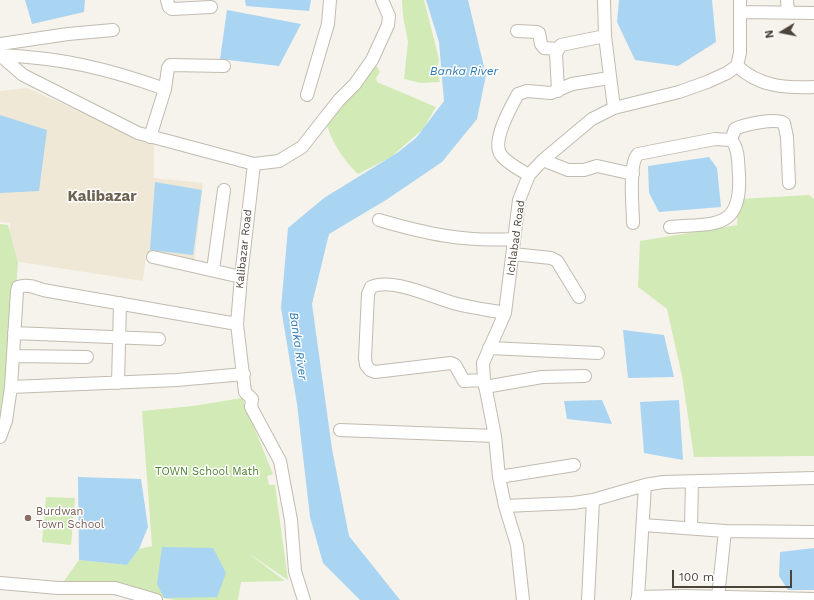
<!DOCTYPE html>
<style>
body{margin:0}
#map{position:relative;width:814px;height:600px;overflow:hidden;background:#f6f3ec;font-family:"Work Sans",sans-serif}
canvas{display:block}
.north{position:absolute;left:762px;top:12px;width:40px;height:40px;-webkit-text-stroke:3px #fff;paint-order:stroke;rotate:260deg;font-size:11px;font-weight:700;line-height:16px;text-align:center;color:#4b4439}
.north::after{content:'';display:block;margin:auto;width:14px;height:18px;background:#4b4439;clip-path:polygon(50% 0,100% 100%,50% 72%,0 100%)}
.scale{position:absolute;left:672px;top:570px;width:120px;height:18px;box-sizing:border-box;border:2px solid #4b4439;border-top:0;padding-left:5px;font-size:12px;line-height:14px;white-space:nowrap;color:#4b4439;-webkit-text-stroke:3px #fff;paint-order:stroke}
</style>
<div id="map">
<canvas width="814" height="600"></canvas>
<div class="north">N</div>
<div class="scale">100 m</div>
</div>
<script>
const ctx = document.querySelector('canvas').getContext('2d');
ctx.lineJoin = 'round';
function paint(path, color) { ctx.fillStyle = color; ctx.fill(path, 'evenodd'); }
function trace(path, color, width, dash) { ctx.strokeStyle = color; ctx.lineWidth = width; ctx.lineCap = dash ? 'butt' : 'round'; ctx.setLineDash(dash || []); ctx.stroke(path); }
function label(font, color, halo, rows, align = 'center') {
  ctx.font = font + ' "Work Sans",sans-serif'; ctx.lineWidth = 3; ctx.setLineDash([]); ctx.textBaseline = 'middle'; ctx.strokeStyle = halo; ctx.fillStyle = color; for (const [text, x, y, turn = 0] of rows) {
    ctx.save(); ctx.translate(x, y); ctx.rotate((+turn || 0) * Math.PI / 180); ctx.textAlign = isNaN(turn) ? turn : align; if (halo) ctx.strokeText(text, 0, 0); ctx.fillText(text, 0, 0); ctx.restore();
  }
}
paint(new Path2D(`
 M27 88 154 144V178L203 183 194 263 146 254 143 281 7 260 10 223 0 222V91Z`), '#efe8d6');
paint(new Path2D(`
 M402 0H424L439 59 437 71 440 82 421 83 404 79 408 42 403 16Z
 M375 63 380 72 376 78 377 82 436 107 423 129 391 157 358 174C344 161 330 140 326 121Z
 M809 195 814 199V456L694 457 682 376 667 309 638 287 640 241 737 225 739 199Z
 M0 224 8 225 18 263 6 421 0 439Z
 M242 398 273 474 267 476 269 485H275L288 580 248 553 285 581 241 582 238 600H175L151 596 59 588 79 560 127 565 139 549 152 546 142 411 193 406Z
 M46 497 75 498 71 545 42 542Z`), '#d2eab5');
paint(new Path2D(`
 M25 0H85L84 12 32 24Z
 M245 0H311L309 11 246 6Z
 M426 0H468L486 75 477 119 442 162 386 200 329 234 312 304 332 449 349 536 400 600H360L323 563 310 517 297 404 281 308 288 228 324 198 397 153 416 138 444 101 439 42Z
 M619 0H712L716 42 678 66 635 60 617 22Z
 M227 10 301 24 279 66 220 59Z
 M0 115 47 130 39 191 0 193Z
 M709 157 717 168 721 207 659 212 649 193 648 166Z
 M155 182 202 190 193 255 150 250Z
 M623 330 664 335 674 377 628 378Z
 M602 400 612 424 567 419 564 401Z
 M679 400 683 460 644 453 640 402Z
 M78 477 141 479 148 527 139 549 127 565 79 560Z
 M162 547 213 548 226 573 217 597 164 598 157 584Z
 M814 548V590H788L779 576 780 552Z`), '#a9d4f2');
const minor = new Path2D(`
 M167 0 169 7 172 9 211 7
 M604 0 605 36 614 108
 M787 0 788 12
 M741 12 814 13
 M517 31 537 32 539 33 541 44 544 48 558 49
 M0 44 68 34 113 30
 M0 55 23 75 138 133 254 164 241 277 237 324 245 392 252 399 251 407 280 461 291 520 295 571 304 600
 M0 55C62 58 106 68 165 89
 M737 66C760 87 785 88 814 87
 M558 91 556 53 561 45 605 36
 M307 95 328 24 330 0
 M150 137 165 89 168 68 170 65 224 66
 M731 140 735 129C745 124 775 118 784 123L787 137 789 183
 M543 160 568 170H584L597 166 633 174
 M254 164 279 161 302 147 339 100 355 84 372 60 388 25 389 16 382 0
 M529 175C520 170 507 163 501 155 491 141 511 107 518 94L527 91 551 93 572 84 609 78
 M379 220C427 234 464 242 514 239
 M633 223C633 208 628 164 638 154L715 139 731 140C739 148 738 163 739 175 742 231 713 223 670 227
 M513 254 551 258 557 261 579 297
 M153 257 241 277
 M213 270 224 190
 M14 333 159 339
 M489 348 598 353
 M13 356 87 357
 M484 380 464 381 455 365 451 363 375 372 370 370 366 365 365 358 368 294 371 287C393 277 434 298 457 304 473 308 489 310 505 313
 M118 383 120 303
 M11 387 17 291 18 287C27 284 35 287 43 290L237 324
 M485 387 542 377 585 376
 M340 430 495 436
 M0 437 6 421 11 387 177 380 244 374
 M499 477 574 465
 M505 506 573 503 593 500 645 485
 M643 525 725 531 814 532
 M691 528 692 482
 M0 583 58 588H115L156 600
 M638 597 645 485 663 482 814 478
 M718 597 725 531
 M523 600 517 545 505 506 499 477 495 436 484 380 483 363 505 313 519 200 529 175 543 160 592 119 614 108 679 92 707 82 727 73 737 66 740 53V0
 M588 600 593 500
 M637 600 638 597 683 596 814 599`);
trace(minor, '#c2bbae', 14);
trace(minor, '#fff', 12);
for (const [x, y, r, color] of [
 [28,518,4,"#8d6e63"]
]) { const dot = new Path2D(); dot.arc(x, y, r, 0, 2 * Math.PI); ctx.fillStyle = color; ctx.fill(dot); trace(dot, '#fff', 1.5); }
label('11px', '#4b4439', '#fff', [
 ["Ichlabad Road",516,238,-82],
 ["Kalibazar Road",244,249,-84]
]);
label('11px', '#4a7f2a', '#fff', [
 ["TOWN School Math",207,472]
]);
label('11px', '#785e54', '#fff', [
 ["Burdwan",36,512],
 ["Town School",36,525]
], 'left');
label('italic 12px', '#2e7ab2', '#fff', [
 ["Banka River",464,71],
 ["Banka River",298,346,82]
]);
label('bold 15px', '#6e6250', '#fff', [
 ["Kalibazar",102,197]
]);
</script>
